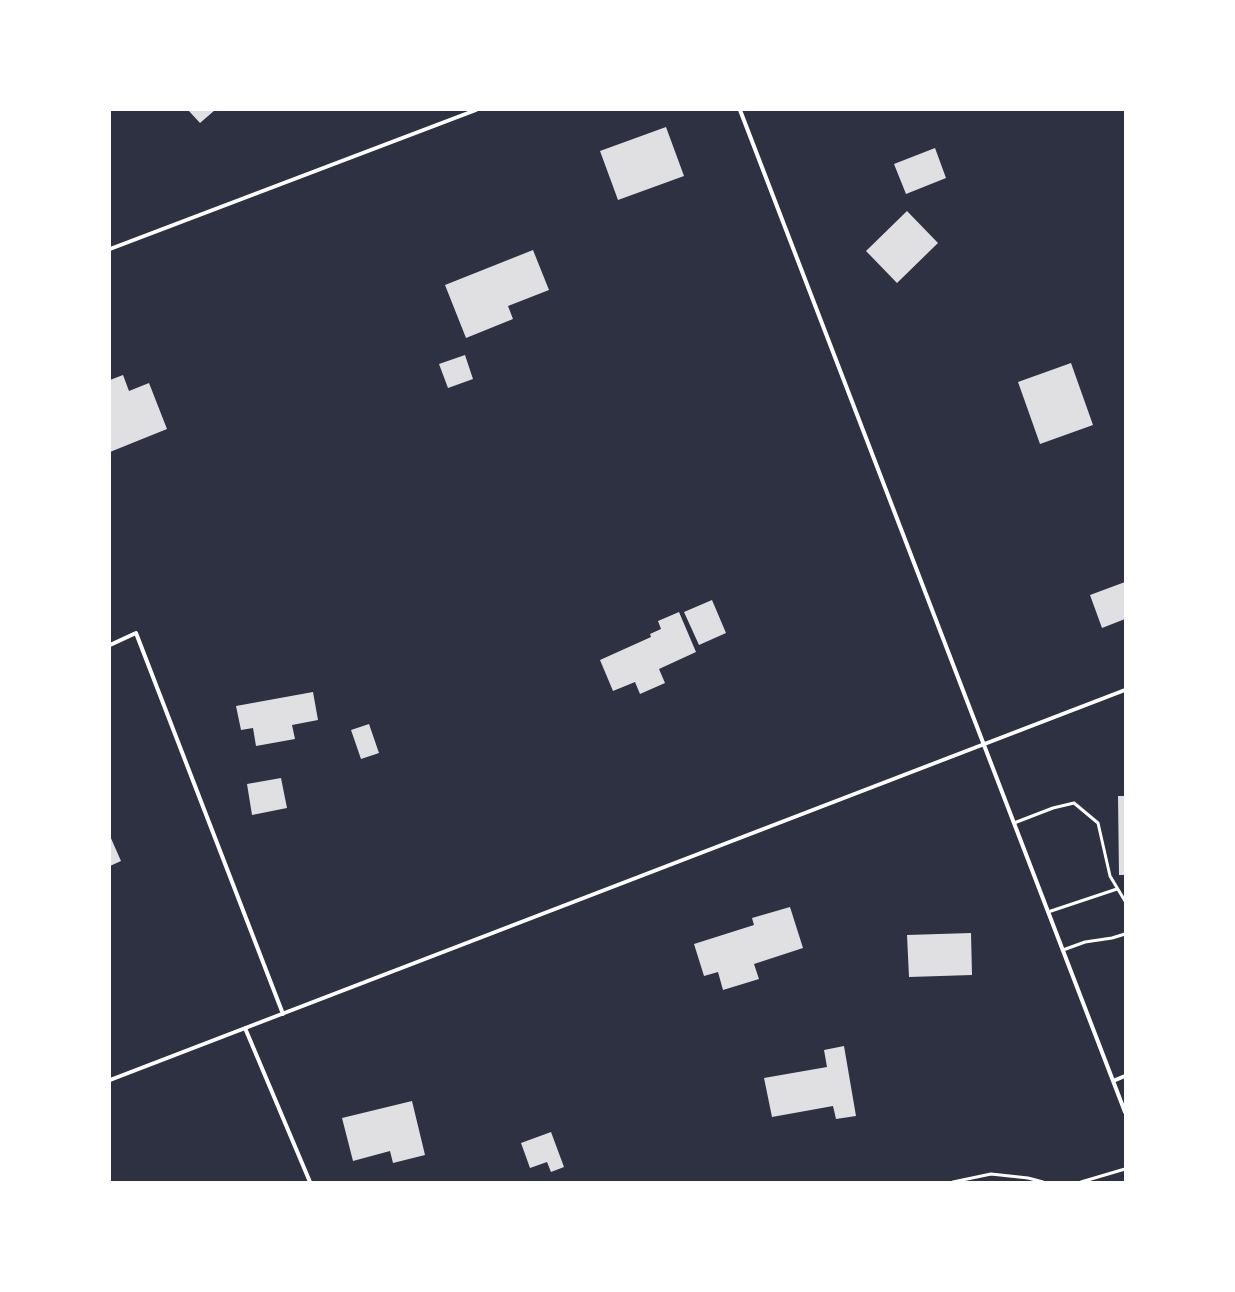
<!DOCTYPE html>
<style>
body{margin:0}
#map{position:relative;width:1235px;height:1292px;overflow:hidden;background:#2d3142;font-family:Signika,sans-serif}
canvas{display:block}
.frame{position:absolute;inset:0;border:111px solid #fff;pointer-events:none}
</style>
<div id="map">
<canvas width="1235" height="1292"></canvas>
<div class="frame"></div>
</div>
<script>
const ctx = document.querySelector('canvas').getContext('2d');
ctx.lineJoin = 'round';
function paint(path, color) { ctx.fillStyle = color; ctx.fill(path, 'evenodd'); }
function trace(path, color, width, dash) { ctx.strokeStyle = color; ctx.lineWidth = width; ctx.lineCap = dash ? 'butt' : 'round'; ctx.setLineDash(dash || []); ctx.stroke(path); }
paint(new Path2D(`
 M188 110H215L200 123Z
 M666 127 684 176 618 200 600 151Z
 M935 148 946 178 906 194 894 164Z
 M907 211 938 243 897 283 866 251Z
 M533 250 549 290 508 306 513 319 466 338 445 285Z
 M465 355 473 379 448 388 439 364Z
 M1071 363 1093 425 1040 444 1018 382Z
 M123 375 129 391 149 383 167 429 110 452V380Z
 M1125 582V619L1102 628 1090 595Z
 M712 600 726 633 699 645 684 612Z
 M679 612 696 652 659 669 665 683 640 694 635 682 613 691 600 660 651 637 650 634 661 629 658 621Z
 M313 692 318 720 292 725 295 739 256 746 253 728 241 730 236 706Z
 M369 724 379 753 361 759 351 730Z
 M281 778 287 808 252 815 247 784Z
 M1118 796H1125V875H1119Z
 M110 836 121 861 110 866Z
 M790 907 803 948 754 964 759 979 723 990 718 972 704 976 694 944 754 925 752 918Z
 M971 933 972 975 909 977 907 935Z
 M844 1046 856 1116 836 1119 833 1106 772 1117 764 1078 827 1067 824 1050Z
 M412 1101 425 1155 393 1163 390 1151 353 1161 342 1118Z
 M551 1132 564 1167 551 1172 547 1162 530 1168 521 1143Z`), '#e0e0e3');
trace(new Path2D(`
 M1014 823 1053 808 1074 803 1098 823 1110 876 1125 901
 M1048 912 1117 889
 M1063 950 1085 942 1112 938 1125 934
 M953 1182 991 1174 1028 1178 1043 1182
 M1081 1182 1125 1169`), '#fff', 3);
trace(new Path2D(`
 M740 110 1125 1112
 M110 249 476 110
 M110 645 136 633 283 1014
 M245 1028 310 1182
 M110 1080 1125 690
 M1113 1081 1125 1076`), '#fff', 4);
</script>
